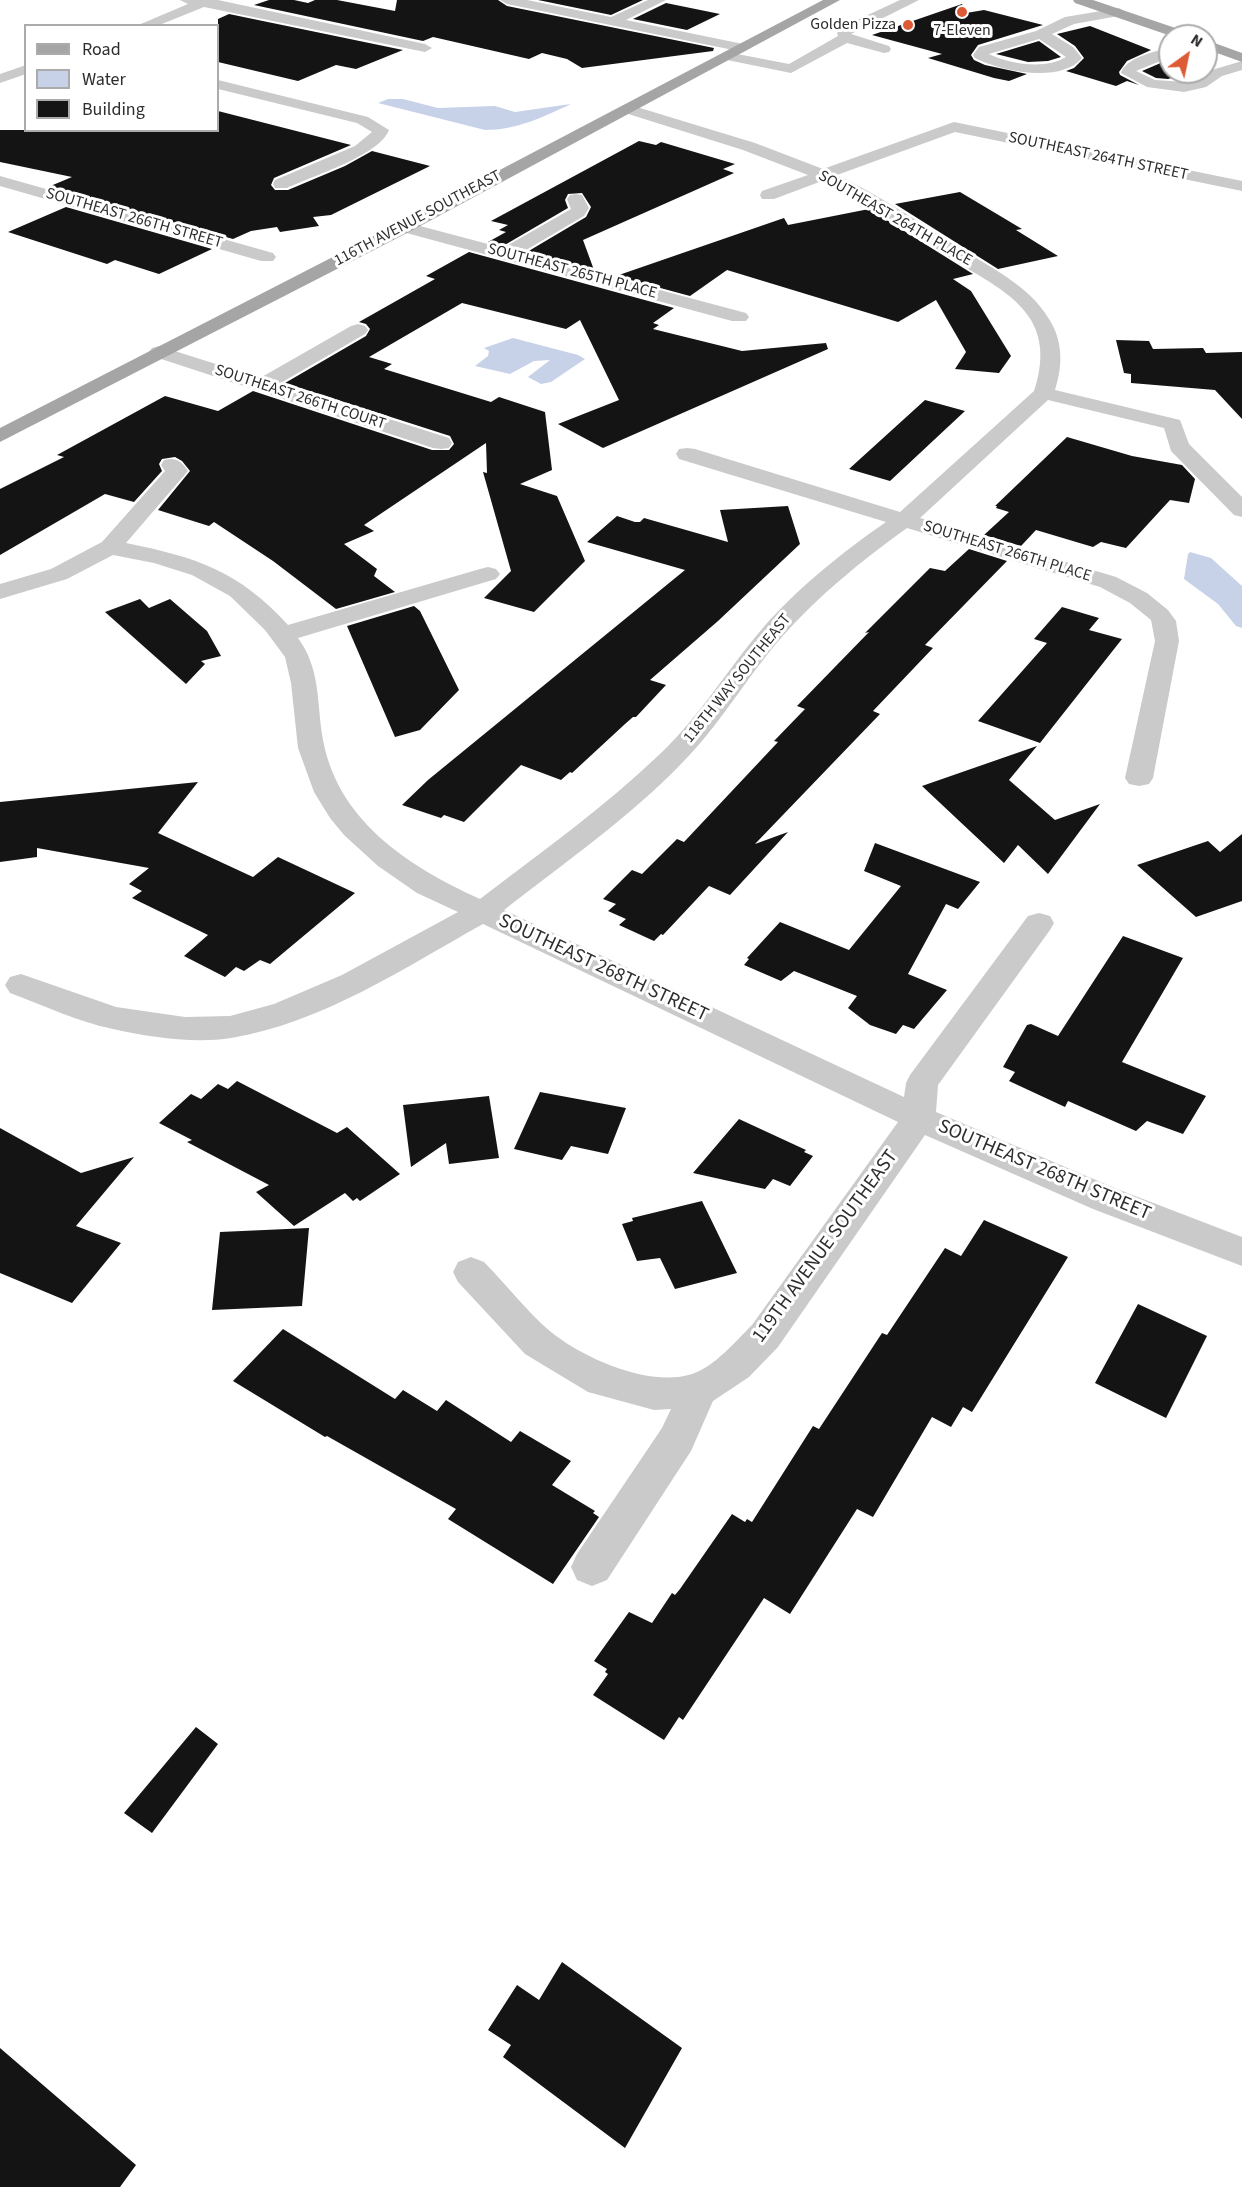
<!DOCTYPE html>
<style>
body{margin:0}
#map{position:relative;width:1242px;height:2187px;overflow:hidden;background:#fff;font-family:"Source Sans 3",sans-serif}
canvas{display:block}
.legend{position:absolute;left:24px;top:24px;width:195px;height:108px;box-sizing:border-box;background:#fff;border:2px solid #ababab;margin:0;padding:8px 10px;list-style:none;font-size:18px;color:#2d2d2d}
.legend li{display:flex;align-items:center;gap:12px;height:30px}
.legend b{width:30px;border:2px solid #ababab}
.north{position:absolute;left:1158px;top:24px;width:60px;height:60px;box-sizing:border-box;background:#fff;border:2px solid #ababab;border-radius:50%;rotate:33deg;font-size:16px;font-weight:700;line-height:24px;text-align:center;color:#2d2d2d}
.north::after{content:'';display:block;margin:auto;width:21px;height:27px;background:#dd5a35;clip-path:polygon(50% 0,100% 100%,50% 72%,0 100%)}
</style>
<div id="map">
<canvas width="1242" height="2187"></canvas>
<ul class="legend">
<li><b style="height:8px;background:#a5a5a5"></b>Road</li>
<li><b style="height:16px;background:#c7d2e9"></b>Water</li>
<li><b style="height:16px;background:#141414"></b>Building</li>
</ul>
<div class="north">N</div>
</div>
<script>
const ctx = document.querySelector('canvas').getContext('2d');
ctx.lineJoin = 'round';
function paint(path, color) { ctx.fillStyle = color; ctx.fill(path, 'evenodd'); }
function trace(path, color, width, dash) { ctx.strokeStyle = color; ctx.lineWidth = width; ctx.lineCap = dash ? 'butt' : 'round'; ctx.setLineDash(dash || []); ctx.stroke(path); }
function label(font, color, halo, rows, align = 'center') {
  ctx.font = font + ' "Source Sans 3",sans-serif'; ctx.lineWidth = 6; ctx.setLineDash([]); ctx.textBaseline = 'middle'; ctx.strokeStyle = halo; ctx.fillStyle = color; for (const [text, x, y, turn = 0] of rows) {
    ctx.save(); ctx.translate(x, y); ctx.rotate((+turn || 0) * Math.PI / 180); ctx.textAlign = isNaN(turn) ? turn : align; if (halo) ctx.strokeText(text, 0, 0); ctx.fillText(text, 0, 0); ctx.restore();
  }
}
paint(new Path2D(`
 M388 99H403L438 108 495 106 515 112 571 104C543 117 517 130 485 130L378 103Z
 M513 338 578 355 585 359 551 382 541 384 528 377 550 360 534 361 510 374 475 366 488 356 489 351 484 348Z
 M1190 552 1211 558 1242 586V628L1236 626 1218 604 1184 579 1188 554Z`), '#c7d2e9');
paint(new Path2D(`
 M269 0H294L308 3 315 0H337L395 11 397 0H498L507 6 714 48 713 51 582 68 567 59 542 53 529 59 433 37 423 41 254 5Z
 M538 0H643L611 15Z
 M666 3 720 14 687 30 633 19Z
 M962 4 966 13 984 10 1043 25 978 45 971 55 974 60 985 65 1027 74 1009 81 994 78 928 58 942 54 872 35Z
 M229 14 403 50 356 69 336 65 298 81 218 62V19Z
 M1090 26 1151 50 1127 61 1119 72 1120 75 1139 85 1127 81 1116 86 1066 71 1074 68 1084 58 1075 46 1057 34Z
 M1039 41 1061 57 1048 61 1028 62 996 54Z
 M1170 59V72H1191L1168 79 1156 78 1142 71Z
 M218 111 351 145 274 178 271 185 275 190H288L345 166 372 151 430 166 331 215 313 217 319 226 280 232 277 227 251 231 233 239 48 187 72 177 0 162V130H218Z
 M639 141 656 145 661 142 735 164 723 169 734 173 583 240 594 270 527 252 586 217 591 207 582 193 568 194 565 200 568 208 503 246 488 242 506 232 499 230 508 225 491 221Z
 M960 192 1022 229 1016 230 1058 256 998 269 895 204Z
 M66 207 212 249 159 274 115 260 107 264 8 232Z
 M869 209 973 274 953 279 971 291 1011 356 999 373 955 369 966 352 936 300 898 322 727 270 690 296 616 276 784 218 788 225Z
 M469 252 674 308 653 323 659 325 653 329 742 351 826 343 828 349 603 448 558 424 619 400 580 320 566 329 462 303 369 357 392 364 384 369 491 402 499 397 545 412 552 470 520 484 557 496 585 561 534 612 484 598 511 571 483 472 487 473 486 443 364 525 374 531 344 544 377 569 374 576 395 592 336 609 273 561 214 522 209 526 158 510 190 471 182 461 175 457 162 459 159 464 162 471 134 502 105 494 0 555V489L64 457 57 455 165 396 218 411 253 391 432 450H449L454 444 450 436 285 383 366 336 370 329 366 324 359 322 435 279 426 276Z
 M1116 340 1149 341 1153 349 1203 348 1206 353 1242 352V419L1215 390 1131 383V374L1124 373Z
 M925 400 965 411 890 481 849 469Z
 M1067 437 1132 456 1182 465 1195 479 1189 503 1170 500 1126 548 1101 542 1093 547 1036 530 1021 546 984 535 1009 512 996 508 997 506H995Z
 M788 506 800 544 718 621 650 680 666 685 636 717H633L625 724 572 773 570 772 561 780 521 765 464 822 444 815 441 818 402 805 428 780 685 570 587 542 617 516 635 522H640L644 518 728 542 720 510Z
 M969 549 1007 561 925 645 933 648 873 711 880 714 755 844 788 832 730 895 709 886 663 935 661 934 654 941 619 925 626 919 608 911 616 904 603 899 632 870 642 874 677 839 684 842 778 742 774 741 805 709 797 706 869 632 865 633 930 568 945 571Z
 M140 599 149 608 170 599 207 631 221 656 201 661 205 664 186 684 105 612Z
 M414 606 420 611 459 690 420 730 395 737 347 626Z
 M1062 607 1099 618 1089 630 1122 639 1040 743 978 721 1047 643 1034 639Z
 M1037 746 1009 780 1055 820 1100 804 1048 874 1018 845 1004 863 922 786Z
 M198 782 158 833 253 877 278 857 355 893 270 964 260 960 244 971 236 967 225 977 184 956 208 935 132 898 142 891 129 884 149 868 37 848V857L0 862V802Z
 M1242 834V901L1196 917 1137 865 1208 841 1220 852Z
 M875 843 980 882 958 909 946 904 908 974 947 990 914 1029 903 1025 896 1034 870 1025 848 1008 857 996 794 971 781 981 744 965 749 959 747 958 780 922 849 950 901 886 864 871Z
 M1123 936 1183 958 1122 1062 1206 1096 1183 1134 1147 1121 1136 1131 1068 1101 1065 1107 1009 1081 1015 1072 1003 1067 1027 1025 1031 1024 1058 1036Z
 M237 1081 337 1133 347 1127 400 1174 360 1201 357 1198 353 1201 345 1193 294 1226 256 1192 269 1185 187 1142 192 1140 159 1123 191 1094 201 1099 218 1084 228 1089Z
 M540 1092 626 1108 608 1154 571 1146 562 1160 514 1149Z
 M489 1096 499 1158 449 1164 446 1143 411 1167 403 1105Z
 M739 1119 806 1150 804 1152 813 1156 790 1186 773 1179 765 1189 693 1173Z
 M0 1128 81 1173 134 1157 76 1226 121 1243 72 1303 0 1273Z
 M702 1201 737 1273 675 1289 660 1258 637 1261 622 1224 633 1221 632 1218Z
 M984 1220 1068 1257 972 1412 963 1407 951 1427 932 1417 873 1517 857 1509 790 1614 764 1598 683 1720 679 1717 664 1740 593 1695 608 1674 605 1672 607 1669 594 1661 629 1612 652 1623 672 1593 675 1595 680 1589 732 1514 745 1522 747 1519 752 1522 813 1426 819 1429 882 1333 887 1335 945 1248 961 1256Z
 M309 1228 302 1306 212 1310 220 1232Z
 M1138 1304 1207 1336 1166 1418 1095 1383Z
 M283 1329 395 1399 403 1390 437 1411 446 1400 511 1442 520 1431 571 1461 552 1485 595 1511 593 1513 599 1517 553 1584 448 1519 456 1509 327 1436 325 1437 233 1381Z
 M196 1727 218 1744 152 1833 124 1813Z
 M562 1962 682 2048 625 2148 503 2057 511 2045 488 2030 517 1985 539 2000Z
 M0 2048 136 2165 120 2187H0Z`), '#141414');
paint(new Path2D(`
 M180 0H218L425 44 432 48 425 52 204 7 157 26H136L188 4Z
 M500 0H527L611 17 648 0H666L626 20 743 44 750 48 743 52 507 4Z
 M900 0H919L851 34 889 46 891 49 889 52 884 53 847 43 791 73 727 60 720 56 727 52 789 64 838 36 837 33 844 26Z
 M1119 8 1126 12 1124 15 1074 24 1052 34 1073 47 1082 58C1061 84 1000 71 975 58L973 55 979 47 1036 31 1065 17ZM1039 39 1066 57C1045 70 1010 64 989 54Z
 M1170 48V57L1136 71 1155 80 1184 82 1196 80 1212 70 1242 61V70L1222 76 1206 87 1184 92 1147 87 1121 73C1125 58 1156 51 1170 48Z
 M26 65V74L0 83V74Z
 M218 80 368 117 389 130C379 156 312 176 287 188H275L273 184 275 180 355 146 372 132 357 123 218 89Z
 M627 104 755 143 823 169 954 122 1242 181V191L955 132 837 175C879 195 917 221 956 246 988 266 1029 285 1049 319 1063 341 1063 365 1055 390L1180 420 1189 444 1242 497V517L1234 515 1171 451 1164 428 1048 400 920 518 1116 577 1147 593 1168 610 1176 621 1179 641 1153 778 1149 784 1139 786 1129 784 1125 778 1155 641 1151 620 1130 603 1100 587 907 528C862 560 817 597 781 638 746 678 720 725 682 763 629 818 564 863 504 910L904 1097 906 1083 910 1075 1028 916 1039 913 1050 916 1054 923 1050 930 938 1085 936 1112 1117 1189 1242 1237V1266L1093 1209 925 1135 778 1347 749 1377 713 1401 691 1451 607 1580 592 1586 577 1580 571 1567 577 1554 662 1428 671 1409 654 1410 588 1392 525 1354 458 1282 453 1272 458 1262 471 1257 484 1262C506 1284 527 1312 551 1332 583 1358 650 1388 692 1374 714 1367 736 1341 752 1325L898 1122 483 924C404 968 322 1023 231 1038 194 1044 149 1037 113 1029 78 1022 43 1005 10 993L5 985 10 977 21 974 116 1007 185 1017 230 1016 274 1004 342 975 458 912 417 893 378 866 344 835 330 818 314 792 298 748 291 683 285 657 265 630 230 596 192 575 154 563 113 555 67 579 0 599V584L51 569 102 542 165 471 161 465 164 460C176 457 181 461 188 471L126 543C196 557 239 571 288 625L480 569 488 567 496 569 500 574 496 579 298 638C320 668 317 700 322 734 335 820 408 866 480 899 541 852 605 807 661 753 700 716 727 670 762 629 794 591 845 550 886 522L679 459 676 454 679 449 687 448 695 449 900 512 1034 391C1042 367 1044 342 1031 320 1014 292 978 276 952 259 909 231 868 203 822 181L774 199H762L760 195 762 191 808 175 743 150 622 112 619 109 622 106Z
 M0 176 273 253 276 257 273 261H261L0 186Z
 M576 194 582 195 589 208 584 216 521 253 746 313 749 317 746 321H732L399 231 396 227 399 223 405 222 503 248 571 209 567 199 570 195Z
 M358 324 365 326 368 330 365 334 279 384 449 438 452 443 449 448 441 449 433 448 152 356 149 352 152 348 159 346 260 378 351 326Z`), '#cacaca');
paint(new Path2D(`
 M823 0H840L411 231 0 442V428L399 223Z
 M1073 0H1093L1190 33 1192 36H1171L1075 3Z
 M1206 40 1242 53V62L1206 49Z`), '#a5a5a5');
for (const [x, y, r, color] of [
 [962,12,6,"#dd5a35"],
 [908,25,6,"#dd5a35"]
]) { const dot = new Path2D(); dot.arc(x, y, r, 0, 2 * Math.PI); ctx.fillStyle = color; ctx.fill(dot); trace(dot, '#fff', 2); }
label('16px', '#2d2d2d', '#fff', [
 ["Golden Pizza",896,25],
 ["7-Eleven",962,31,"center"]
], 'right');
label('16px', '#2d2d2d', '#fff', [
 ["SOUTHEAST 264TH STREET",1098,157,12],
 ["SOUTHEAST 266TH STREET",134,219,16],
 ["116TH AVENUE SOUTHEAST",418,219,-28],
 ["SOUTHEAST 264TH PLACE",895,219,30],
 ["SOUTHEAST 265TH PLACE",572,272,15],
 ["SOUTHEAST 266TH COURT",300,398,18],
 ["SOUTHEAST 266TH PLACE",1007,552,17],
 ["118TH WAY SOUTHEAST",738,679,-51]
]);
label('20px', '#2d2d2d', '#fff', [
 ["SOUTHEAST 268TH STREET",603,969,25],
 ["SOUTHEAST 268TH STREET",1044,1171,23],
 ["119TH AVENUE SOUTHEAST",826,1247,-54]
]);
</script>
